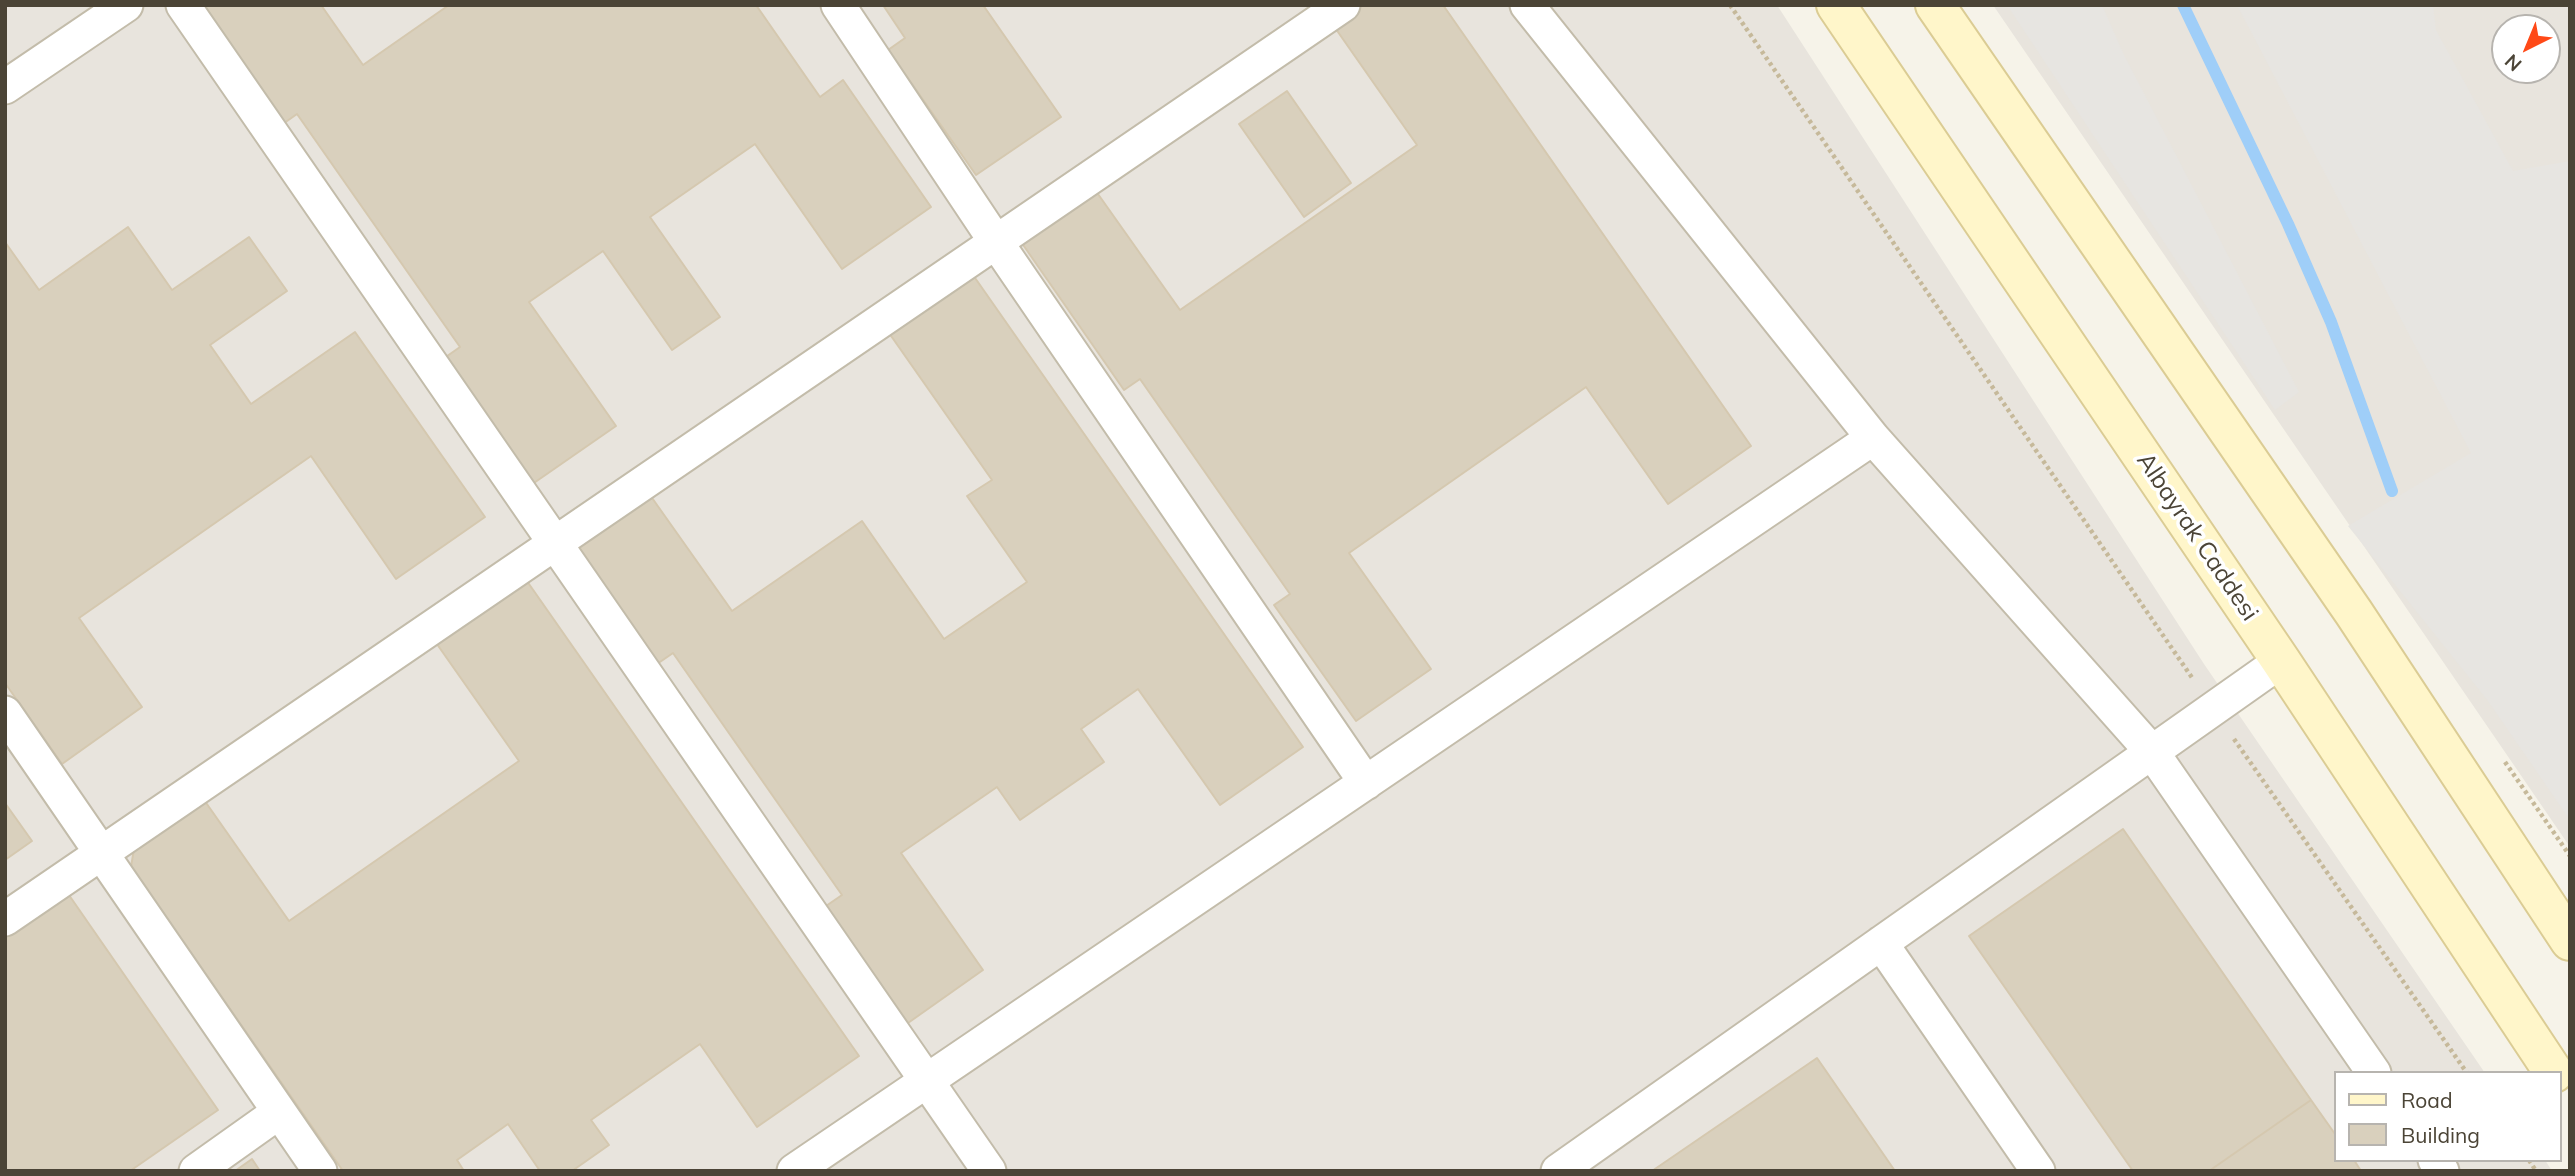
<!DOCTYPE html>
<style>
body{margin:0}
#map{position:relative;width:2575px;height:1176px;overflow:hidden;background:#f6f3e9;font-family:Mulish,sans-serif}
canvas{display:block}
.frame{position:absolute;inset:0;border:7px solid #4b4436;pointer-events:none}
.legend{position:absolute;left:2334px;top:1071px;width:228px;height:91px;box-sizing:border-box;background:#fff;border:2px solid #b7b4af;margin:0;padding:9px 12px;list-style:none;font-size:21px;color:#4b4436}
.legend li{display:flex;align-items:center;gap:14px;height:35px}
.legend b{width:35px;border:2px solid #b7b4af}
.north{position:absolute;left:2491px;top:14px;width:70px;height:70px;box-sizing:border-box;background:#fff;border:2px solid #b7b4af;border-radius:50%;rotate:223deg;font-size:19px;font-weight:700;line-height:28px;text-align:center;color:#4b4436}
.north::after{content:'';display:block;margin:auto;width:24px;height:32px;background:#ff4917;clip-path:polygon(50% 0,100% 100%,50% 72%,0 100%)}
</style>
<div id="map">
<canvas width="2575" height="1176"></canvas>
<div class="frame"></div>
<ul class="legend">
<li><b style="height:9px;background:#fff6ca"></b>Road</li>
<li><b style="height:19px;background:#d9d0bd"></b>Building</li>
</ul>
<div class="north">N</div>
</div>
<script>
const ctx = document.querySelector('canvas').getContext('2d');
ctx.lineJoin = 'round';
function paint(path, color) { ctx.fillStyle = color; ctx.fill(path, 'evenodd'); }
function trace(path, color, width, dash) { ctx.strokeStyle = color; ctx.lineWidth = width; ctx.lineCap = dash ? 'butt' : 'round'; ctx.setLineDash(dash || []); ctx.stroke(path); }
function label(font, color, halo, rows, align = 'center') {
  ctx.font = font + ' Mulish,sans-serif'; ctx.lineWidth = 7; ctx.setLineDash([]); ctx.textBaseline = 'middle'; ctx.strokeStyle = halo; ctx.fillStyle = color; for (const [text, x, y, turn = 0] of rows) {
    ctx.save(); ctx.translate(x, y); ctx.rotate((+turn || 0) * Math.PI / 180); ctx.textAlign = isNaN(turn) ? turn : align; if (halo) ctx.strokeText(text, 0, 0); ctx.fillText(text, 0, 0); ctx.restore();
  }
}
paint(new Path2D(`
 M5 5H1777L2204 664 2485 1073H2335V1160H2545L2552 1171H5Z
 M1993 5H2570V847ZM2505 28H2547V70H2505Z`), '#e8e4dd');
paint(new Path2D(`
 M2007 5H2102L2123 53 2299 392 2275 410Z
 M2237 5H2433L2436 30 2513 171 2570 161V820L2488 701 2348 526 2471 453Z`), '#e7e5e1');
trace(new Path2D(`
 M2183 5 2288 224 2331 322 2392 491`), '#9fcef8', 12);
const building = new Path2D(`
 M196 5H321L363 65 449 5H756L820 97 843 80 931 207 842 269 755 144 650 217 720 317 672 350 603 251 529 302 616 426 531 485 443 359 460 347 297 114 280 126Z
 M883 5H983L1061 117 976 175 888 50 905 38Z
 M1354 5H1443L1751 446 1668 504 1586 387 1349 553 1431 669 1356 721 1274 605 1290 594 1140 379 1124 390 1019 239 1093 187 1180 310 1417 145 1331 22Z
 M1287 91 1351 183 1304 217 1239 124Z
 M128 227 172 290 249 237 287 291 210 345 251 404 355 332 485 517 396 579 311 456 79 618 142 707 62 764 5 683V242L39 290Z
 M966 265 1303 747 1220 805 1138 689 1081 729 1104 762 1020 820 997 787 901 853 983 970 908 1023 826 906 842 895 673 653 657 664 571 540 645 488 732 611 862 521 944 639 1027 582 967 496 992 480 882 323Z
 M522 574 859 1056 757 1127 700 1044 591 1120 609 1145 572 1171H540L508 1124 457 1160 464 1171H343L131 867 135 843 202 797 289 921 519 761 432 637Z
 M5 803 32 841 5 860Z
 M2123 829 2311 1100 2209 1171H2133L1969 936Z
 M62 885 218 1110 130 1171H5V924Z
 M1817 1058 1895 1171H1652Z
 M2311 1100 2335 1134V1160H2354L2361 1171H2209Z
 M252 1159 260 1171H235Z`);
paint(building, '#d9d0bd');
trace(building, '#d5c8af', 2);
const minor = new Path2D(`
 M183 5 989 1171
 M838 5 996 242 1366 783
 M1527 5 1873 438 2152 752 2374 1073
 M5 87 126 5
 M5 713 320 1171
 M5 919 1343 5
 M1881 943 2038 1171
 M2435 1160 2442 1171
 M196 1171 279 1112
 M794 1171 1873 438
 M1558 1171 2281 661`);
const secondary = new Path2D(`
 M1836 5 2281 661 2554 1073
 M1935 5 2354 613 2570 941`);
trace(minor, '#c3bcaa', 37);
trace(secondary, '#dbcc94', 42);
trace(new Path2D(`
 M1730 5 2193 679
 M2234 739 2467 1073
 M2505 762 2570 856
 M2529 1160 2536 1171`), '#c6b99a', 4.5, [3.5, 3.5]);
trace(minor, '#fff', 33);
trace(secondary, '#fff6ca', 38);
label('24px', '#4b4436', '#fff', [
 ["Albayrak Caddesi",2197,537,56]
]);
</script>
